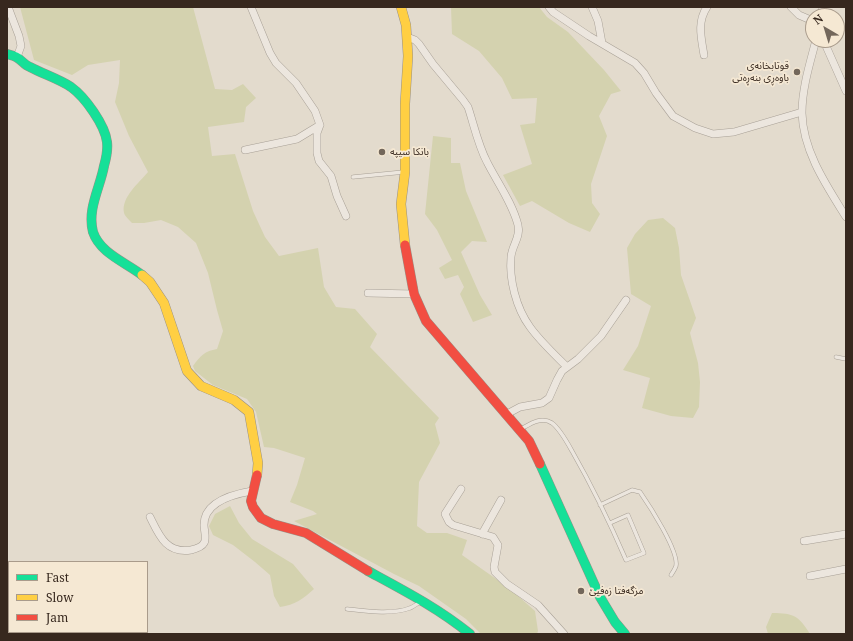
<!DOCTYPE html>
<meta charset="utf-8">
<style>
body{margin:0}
#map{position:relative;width:853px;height:641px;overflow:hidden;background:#e3dbcd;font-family:"Noto Serif",serif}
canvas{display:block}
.frame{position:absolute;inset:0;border:8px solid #37281e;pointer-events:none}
.legend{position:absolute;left:8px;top:561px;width:140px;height:72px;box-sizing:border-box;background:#f5e8d3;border:1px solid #a99b8b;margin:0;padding:5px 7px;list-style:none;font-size:12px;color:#37281e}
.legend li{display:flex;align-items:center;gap:8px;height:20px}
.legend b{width:20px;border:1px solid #a99b8b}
.north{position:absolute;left:805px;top:8px;width:40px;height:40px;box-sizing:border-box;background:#f5e8d3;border:1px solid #a99b8b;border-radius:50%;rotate:322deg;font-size:11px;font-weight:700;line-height:16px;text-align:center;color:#37281e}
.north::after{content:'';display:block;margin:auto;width:14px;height:18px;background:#73675b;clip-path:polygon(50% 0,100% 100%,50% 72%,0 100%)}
</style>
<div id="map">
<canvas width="853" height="641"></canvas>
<div class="frame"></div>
<ul class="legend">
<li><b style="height:5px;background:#16e098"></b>Fast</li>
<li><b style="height:5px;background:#ffcf43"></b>Slow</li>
<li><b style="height:5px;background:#f24e42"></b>Jam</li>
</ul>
<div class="north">N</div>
</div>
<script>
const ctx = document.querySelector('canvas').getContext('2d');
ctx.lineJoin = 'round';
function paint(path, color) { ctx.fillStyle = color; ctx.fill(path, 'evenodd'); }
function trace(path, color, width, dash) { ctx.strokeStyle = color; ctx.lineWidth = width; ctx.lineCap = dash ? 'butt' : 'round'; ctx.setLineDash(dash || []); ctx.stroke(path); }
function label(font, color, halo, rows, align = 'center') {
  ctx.font = font + ' "Noto Serif","Noto Sans Arabic",serif'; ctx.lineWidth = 3.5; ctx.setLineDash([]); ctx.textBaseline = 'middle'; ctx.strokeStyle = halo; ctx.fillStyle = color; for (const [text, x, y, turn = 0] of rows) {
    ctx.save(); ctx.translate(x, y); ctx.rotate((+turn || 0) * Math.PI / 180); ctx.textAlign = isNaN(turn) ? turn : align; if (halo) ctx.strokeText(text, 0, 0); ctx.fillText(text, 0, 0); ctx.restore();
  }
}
paint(new Path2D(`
 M20 7H193L215 89 232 90 243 84 256 98 246 107 244 122 208 127 212 156 235 154 253 211 265 237 279 256 318 248 324 287 336 307 355 309 377 334 370 347 439 418 435 424 440 443 419 482 417 526 427 533H447L467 540 462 555 509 588 535 611 538 631 537 634H481L466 619 419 586 394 574 294 521 317 514 313 511 290 502 297 485 305 458 274 448 264 447 256 412 247 399 213 385 195 371 193 366C200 356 205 351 217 349L223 331 217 310 208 273 196 243 178 227 161 220 144 223H132C129 220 125 216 124 213 121 197 139 183 148 172L129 136 115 102 119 83 120 60 88 65 72 75 34 60Z
 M451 7H539L547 17 568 32 604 70 621 91 611 94 599 116 607 136 591 184 592 203 600 214 590 232 569 223 532 201 520 206 503 175 532 164 520 125 535 123 537 98 512 99 502 78 479 51 452 34Z
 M433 136 451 138V163H460L466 191 487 242 472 241 461 252 480 295 492 315 473 322 460 294 464 287 458 275 445 279 439 268 452 260 437 230 425 214Z
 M663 218 675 228 679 248 681 275 696 318 690 333 698 363 700 382 699 407 693 418 671 416 642 408 650 378 623 370 638 346 651 306 631 294 627 248 635 234 648 220Z
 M230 506 239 523 252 539 293 564 314 589C303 599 295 605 280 607L274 596 270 575 255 562 233 545 213 535 209 526 215 514Z
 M772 613C794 613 799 616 810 634H768L766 627Z`), '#d4d2af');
const lane = new Path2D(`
 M353 177 404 172
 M836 357 846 359
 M521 429C530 424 541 416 552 423 560 429 567 442 572 451 592 486 610 523 626 560L644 553 628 515 610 523
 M600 505 632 490 640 492C649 505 679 551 676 566 675 569 673 572 671 575
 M347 609C365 611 392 615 410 608 413 607 417 604 420 602`);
const street = new Path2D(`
 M8 7 19 36 21 46 17 57
 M251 7 270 53 276 63 296 83 315 111 320 125 317 133V153L319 161 331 176 337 196 346 216
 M549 7 553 12 589 36 635 63 644 73 656 93 673 116 695 128 713 134 734 132 802 112
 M592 7 598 21 602 43
 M791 7 799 15 813 21
 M821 16 823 7
 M407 37 415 40 419 44 433 64 463 100 468 107C474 125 478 145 487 162 497 182 512 202 518 225 521 237 512 245 511 257 509 279 516 308 530 327 540 341 554 354 567 367
 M816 40C810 63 802 88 802 113 803 151 826 185 846 217
 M820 40 826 46 846 91
 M704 55C701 37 697 22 707 7
 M245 150 297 139 320 125
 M368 293 414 294
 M507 414 520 407 542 403 549 398 557 380 562 371 578 359 601 336 626 300
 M461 489 445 514 449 522 453 525 493 537 498 545 494 567 495 572 507 584 538 605 564 634
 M150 517C159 535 166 554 191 550 195 549 202 547 204 543 207 539 204 530 204 525 204 502 234 494 252 491
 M482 534 501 500
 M804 541 846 534
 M810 576 846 569
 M7 600 9 602
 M36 632 38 634`);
const fast = new Path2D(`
 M7 54C10 55 13 55 16 57 21 59 24 65 30 67 43 74 59 79 71 87 85 97 105 125 107 142 108 150 106 159 104 166 100 188 87 209 93 232 100 253 125 262 142 275
 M540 464 600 597 615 622 625 634
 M368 571C403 590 438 608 470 634`);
const slow = new Path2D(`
 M401 7 406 25 408 56 405 104V172L401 204 405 245
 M142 275 150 282 164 303 187 371 201 386 234 400 249 412 258 463 257 475`);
const jam = new Path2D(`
 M405 245 414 294 426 321 529 441 540 464
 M257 475 251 501 253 507 261 518 273 524 306 533 368 571`);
trace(lane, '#a8a096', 4.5);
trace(street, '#a8a096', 8);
trace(fast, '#989086', 10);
trace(slow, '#989086', 10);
trace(jam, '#989086', 10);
trace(lane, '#ece6de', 3.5);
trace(street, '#ece6de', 7);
trace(fast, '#16e098', 9);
trace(slow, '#ffcf43', 9);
trace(jam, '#f24e42', 9);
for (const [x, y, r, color] of [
 [797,72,4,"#73675b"],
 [382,152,4,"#73675b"],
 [581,591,4,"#73675b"]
]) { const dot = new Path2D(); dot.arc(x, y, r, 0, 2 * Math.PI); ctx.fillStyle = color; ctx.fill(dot); trace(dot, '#f5e8d3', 1.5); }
label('10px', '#37281e', '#f5e8d3', [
 ["قوتابخانەی",789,66,"right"],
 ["باوەڕی بنەڕەتی",789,78,"right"],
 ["بانکا سیپە",390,152],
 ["مزگەفتا زەفیێ",589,591]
], 'left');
</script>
